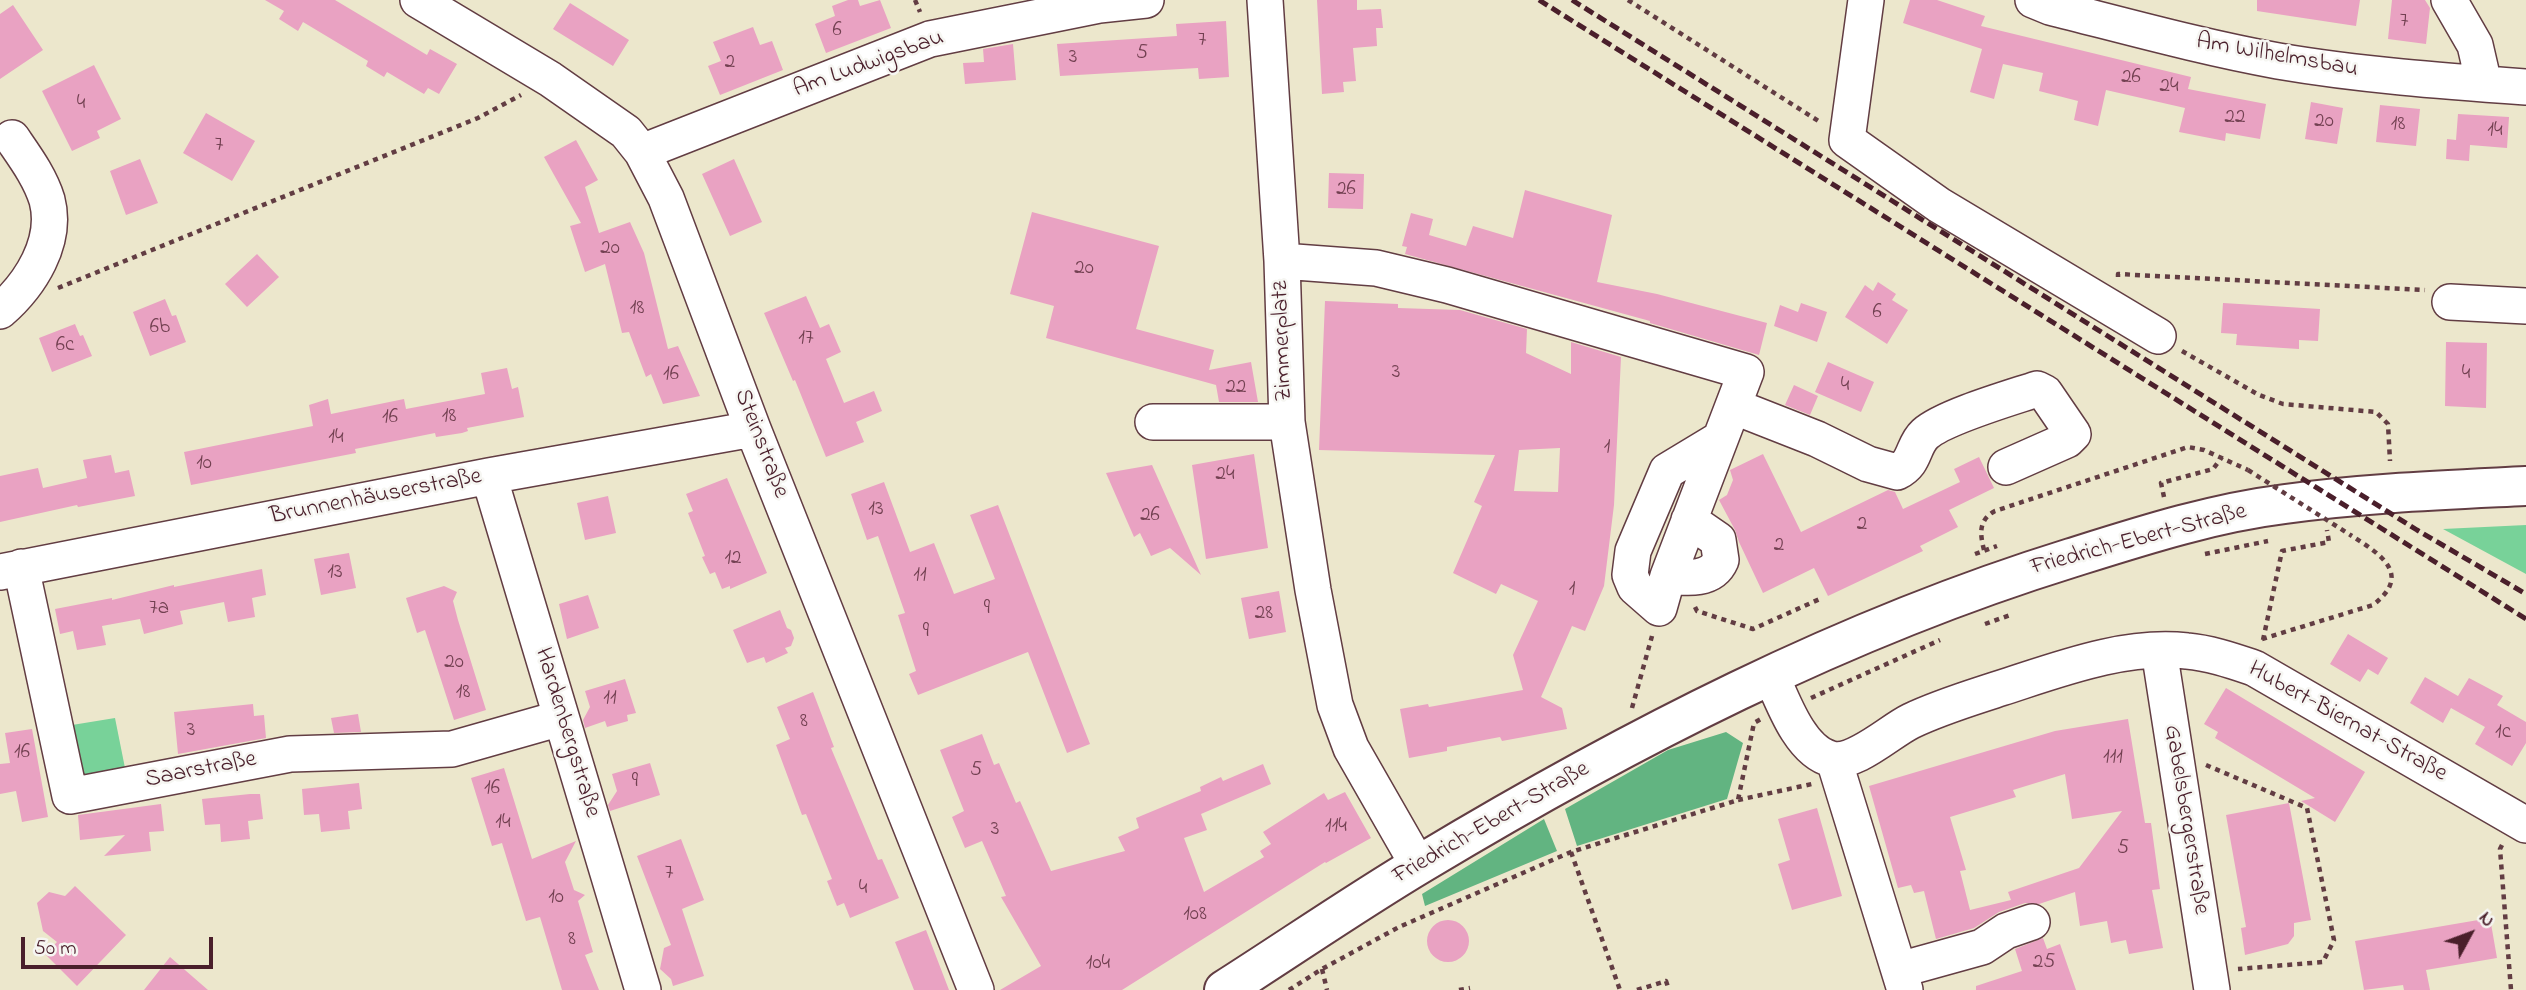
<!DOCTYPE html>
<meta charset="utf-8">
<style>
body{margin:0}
#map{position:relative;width:2526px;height:990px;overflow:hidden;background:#ece7cc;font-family:"Indie Flower",sans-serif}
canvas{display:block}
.north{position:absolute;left:2435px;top:899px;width:70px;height:70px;-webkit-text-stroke:5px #f6f6f2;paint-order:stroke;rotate:49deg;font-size:19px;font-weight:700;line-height:28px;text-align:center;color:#4a1f2b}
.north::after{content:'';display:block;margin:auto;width:24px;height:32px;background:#4a1f2b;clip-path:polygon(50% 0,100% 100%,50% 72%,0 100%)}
.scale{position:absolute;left:21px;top:937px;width:192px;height:32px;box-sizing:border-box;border:4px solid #4a1f2b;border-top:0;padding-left:9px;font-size:21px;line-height:24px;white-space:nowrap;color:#4a1f2b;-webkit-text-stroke:5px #f6f6f2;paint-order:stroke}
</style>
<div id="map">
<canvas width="2526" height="990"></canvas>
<div class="north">N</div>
<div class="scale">50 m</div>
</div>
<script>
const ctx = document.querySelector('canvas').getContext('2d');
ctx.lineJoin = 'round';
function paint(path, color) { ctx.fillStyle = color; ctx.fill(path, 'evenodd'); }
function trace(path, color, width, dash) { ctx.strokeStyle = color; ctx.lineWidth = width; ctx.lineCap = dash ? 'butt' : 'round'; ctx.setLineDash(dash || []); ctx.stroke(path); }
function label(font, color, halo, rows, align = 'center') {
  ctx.font = font + ' "Indie Flower",sans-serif'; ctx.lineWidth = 5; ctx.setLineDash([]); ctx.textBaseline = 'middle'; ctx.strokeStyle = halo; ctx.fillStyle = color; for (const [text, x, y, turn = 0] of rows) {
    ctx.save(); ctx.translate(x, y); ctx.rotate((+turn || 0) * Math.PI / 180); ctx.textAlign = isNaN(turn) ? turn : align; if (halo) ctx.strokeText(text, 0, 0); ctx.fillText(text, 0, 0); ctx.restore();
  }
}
paint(new Path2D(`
 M2526 525V574L2443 529Z
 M115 718 127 778 87 783 74 771 66 726Z`), '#78d299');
paint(new Path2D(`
 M1726 732 1743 743 1727 799 1577 846 1565 809 1668 750Z
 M1544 819 1557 851 1425 906 1422 894Z`), '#62b481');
paint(new Path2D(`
 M265 0H335L427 55 430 49 457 64 439 94 428 88 424 94 387 72 384 77 366 66 368 61 303 22 298 31 279 19 284 11Z
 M848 0H858L860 6 880 0 891 28 826 53 815 24 835 16 832 6Z
 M1317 0H1357V10L1381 9 1383 28H1376L1377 46 1353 48 1356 81 1343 82 1344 92 1322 94Z
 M1910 0H1937L1985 16 1981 26 2191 77 2188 89 2266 104 2260 139 2226 133 2225 141 2179 132 2185 108 2106 90 2098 126 2074 120 2078 101 2039 91 2043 73 2003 64 1994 99 1970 92 1982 49 1903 23Z
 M2257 0H2360L2356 26 2257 11Z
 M2392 0H2425L2430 8 2426 44 2388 39Z
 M570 3 629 40 613 66 553 29Z
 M13 5 43 50 0 79V14Z
 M1226 21 1229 77 1199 79 1198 68 1060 76 1057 44 1177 36 1176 24Z
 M753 27 760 45 772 41 783 70 720 95 708 66 721 61 713 42Z
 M1013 44 1016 80 965 84 963 63 984 62 983 49Z
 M94 65 121 119 97 131 100 138 72 151 42 91Z
 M2311 102 2343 108 2337 144 2305 139Z
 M2380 105 2420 109 2416 146 2376 142Z
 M206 113 255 141 232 181 183 153Z
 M2458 114 2509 117 2507 148 2470 145 2469 161 2446 159 2447 139 2456 140Z
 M576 140 598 180 585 187 599 233 630 222 644 253 668 349 678 346 700 396 663 404 651 374 646 377 629 332 622 333 605 264 585 272 570 226 581 223 544 157Z
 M140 159 158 203 126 215 110 171Z
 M734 159 762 222 730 236 702 174Z
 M1329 173 1364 174 1363 209 1328 208Z
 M1525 190 1612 215 1597 282 1657 294 1767 323 1759 355 1650 323V321L1405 254 1407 247 1402 246 1411 213 1433 219 1429 235 1466 246 1473 226 1513 238Z
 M1032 212 1159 246 1136 329 1214 350 1209 370 1251 362 1258 402H1219L1216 385 1046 338 1054 306 1010 294Z
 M257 254 279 277 247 307 225 284Z
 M1878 282 1896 294 1892 300 1908 310 1887 344 1845 317 1865 285 1873 291Z
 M806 296 820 328 829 324 841 352 826 359 844 403 874 391 882 411 856 422 864 442 826 457 795 380 793 381 764 313Z
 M165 299 172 316 176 315 186 342 150 356 133 312Z
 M1325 301 1398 304V308L1460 310 1527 329 1526 353 1571 374V342L1621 357 1614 505 1604 586 1585 631 1572 626 1541 697 1562 708 1567 729 1502 741 1500 737 1447 747V751L1409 758 1400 709 1428 704 1429 707 1523 690 1513 655 1538 601 1501 584 1496 594 1453 573 1482 506 1474 502 1495 455 1319 450ZM1560 448 1558 492 1514 491 1519 450Z
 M1801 303 1827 312 1817 342 1774 326 1780 305 1798 312Z
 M2223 303 2320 309 2318 341 2299 340V349L2236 345 2237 334 2221 333Z
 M75 324 80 336 83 335 92 356 52 372 39 338Z
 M2446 342 2487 343 2486 408 2445 406Z
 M1828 362 1874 382 1861 412 1815 392Z
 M507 368 512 389 518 387 524 417 467 428 468 431 462 433 436 437 435 433 355 449 356 453 191 485 184 452 313 426 309 405 328 399 331 414 404 399 406 409 485 394 481 373Z
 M1794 385 1818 396 1810 415 1785 405Z
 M1254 454 1268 548 1206 559 1192 465Z
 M1763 454 1801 532 1888 490 1895 492 1903 509 1960 482 1954 469 1979 457 1994 488 1949 510 1958 527 1920 546 1923 551 1828 596 1814 568 1763 593 1739 542 1735 530 1719 500 1727 495 1733 480 1730 470Z
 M111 455 115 473 129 470 135 496 78 507 77 505 0 522V476L38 468 43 488 87 478 83 460Z
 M1152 465 1201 575 1170 548 1151 556 1140 533 1134 537 1106 473Z
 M727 478 767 573 730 589V586L722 589 715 572 710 574 702 557 705 556 688 513 693 511 686 494Z
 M884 482 910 552 934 543 954 594 995 579 970 515 998 505 1090 744 1067 753 1028 652 918 695 909 674 916 671 898 615 905 613 878 536 867 540 851 494Z
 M608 496 616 533 585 540 577 503Z
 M349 553 356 588 321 595 314 559Z
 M262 569 266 595 252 598 255 617 228 622 224 602 180 611 183 624 144 634 140 619 102 626 106 645 77 650 73 631 60 634 55 609 112 598V600L174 585V587Z
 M444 586 457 592 453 601 458 620 486 710 454 720 425 630 417 633 406 598Z
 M1279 591 1286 632 1249 639 1241 598Z
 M588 595 599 628 567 639 559 604Z
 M780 610 787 628 791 630 794 638 791 646 785 648 788 653 766 663 764 657 747 663 733 630Z
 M2348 634 2388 658 2378 675 2368 669 2360 682 2330 664Z
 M2425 677 2458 696 2469 678 2503 696 2497 705 2526 722V743L2512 766 2475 744 2485 727 2451 708 2443 723 2410 703Z
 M625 679 636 713 627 715 628 721 607 727 605 721 585 728 583 720 590 707 585 691Z
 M2226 688 2365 772 2335 822 2301 801 2315 798 2215 738 2218 732 2204 724Z
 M813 692 834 747 831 748 878 860 882 859 899 898 850 918 844 903 837 906 827 881 832 879 806 814 802 815 776 745 790 739 777 707Z
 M253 704 254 716 264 715 266 738 178 754 174 712Z
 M358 714 361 732 334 733 331 718Z
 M2128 719 2145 823H2151L2160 889 2152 890 2163 948 2129 954 2126 940 2111 943 2107 921 2080 926 2075 892 2039 904 2025 903 1999 912 1974 928 1936 939 1924 891 1914 893 1911 885 1898 888 1869 786 2055 731ZM2065 774 2072 819 2122 811 2079 868 2008 892 2011 900 1970 910 1960 871 1966 870 1950 817 2016 797 2013 790Z
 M32 729 48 817 22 822 16 791 0 794V764L10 763 5 733Z
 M982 734 994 765 999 763 1016 803 1020 801 1051 871 1125 851 1118 837 1139 828 1136 818 1201 791 1200 787 1221 777 1223 781 1263 764 1271 784 1201 814 1207 830 1184 838 1204 892 1264 857 1260 851 1271 844 1263 832 1324 793 1328 800 1345 792 1371 838 1326 863 1325 862 1122 990H1000L1041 966 1001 897 1006 896 982 841 965 848 952 817 964 811 940 750Z
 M650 763 660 795 610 811 608 805 617 791 612 774Z
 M504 768 532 859 576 841 565 862 574 890 585 895 578 901 593 952 585 955 599 990H562L540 917 526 921 502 843 492 846 471 778Z
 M359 783 362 809 348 811 350 829 321 832 319 814 304 815 302 789Z
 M250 794H260L263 819 248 821 250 839 221 842 220 824 205 825 202 799Z
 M2289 803 2311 920 2294 923V936L2288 944 2245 955 2241 928 2246 927 2226 815Z
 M161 804 164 831 149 832 151 851 104 856 125 835 80 840 78 815Z
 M1817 808 1842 896 1792 910 1778 864 1790 860 1778 819Z
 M681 839 704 900 682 909 704 976 673 986 671 979 660 969 664 948 671 945 637 856Z
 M75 886 126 935 77 986 45 954 57 942 43 931 37 903 49 892 65 896Z
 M2490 918 2497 958 2426 970 2430 990H2404L2403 985 2364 990 2355 941Z
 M1427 941a21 21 0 1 1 42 0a21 21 0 1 1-42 0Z
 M926 930 934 951 949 990H914L895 942Z
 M2043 938 2047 949 2060 944 2076 990H1976V986L2022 971 2015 949Z
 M170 957 208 990H144Z`), '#e9a2c2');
const minor = new Path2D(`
 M418 0 550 79 626 132 642 152 666 198 753 429 976 990
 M1265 0 1282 261
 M1866 0 1847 140 1939 205 2158 336
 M2033 0 2050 7C2126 26 2201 47 2278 61 2360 75 2443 81 2526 87
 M2449 0 2475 45 2484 84
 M642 152 930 39 1099 5 1146 0
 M2450 302 2526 306
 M0 311C30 285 58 242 47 200 40 177 25 157 12 138
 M1733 406 1817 439 1868 464 1897 472C1916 463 1912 446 1925 434 1944 417 2010 398 2037 389L2045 393 2073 434 2067 440 2006 467
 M1153 422H1287
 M489 476 643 990
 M21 567 70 796 290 754 452 749 561 718
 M0 572 489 476 753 429
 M1668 576 1659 608 1635 587 1630 575 1633 551 1667 471 1720 439
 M2159 650 2212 990
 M1771 675C1783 702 1800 751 1831 759 1855 765 1890 731 1911 721 1940 707 1971 698 2001 688 2060 669 2125 644 2187 651 2210 653 2233 661 2254 668L2526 825
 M1834 760 1905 990
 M1418 865 1351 748 1335 705 1313 590 1287 422 1282 261 1376 268 1447 285 1746 372 1668 576C1687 578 1712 581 1721 560L1718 540 1689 520
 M1899 970 1982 947 2006 931 2032 922`);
const major = new Path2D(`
 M1224 990C1290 948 1355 903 1422 863 1627 740 1842 629 2071 558 2141 536 2212 513 2285 504 2364 493 2446 490 2526 486`);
trace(minor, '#623d43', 38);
trace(major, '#623d43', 42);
trace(new Path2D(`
 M915 0 920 12
 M1628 0 1820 122
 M2118 277V274L2425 290
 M58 288 478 118 521 95
 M2182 351 2259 395 2283 404 2376 412 2388 424 2390 461
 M2164 497 2161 483 2213 469 2222 457
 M1984 550C1980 534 1978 520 1995 511L2188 447 2204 450 2248 470
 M1975 554 1997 546
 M2205 554 2268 541
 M1695 607 1697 611 1753 629 1822 598
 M1985 624 2013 614
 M2262 639 2373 605C2412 575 2382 555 2352 536
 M2263 640 2282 551 2329 542 2327 530
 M1811 698 1940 640
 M1632 708 1652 636
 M2206 765 2307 808 2334 940 2323 962 2238 969
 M1738 800 1812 784
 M2502 845 2500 849 2511 990
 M1571 852 1620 990
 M1322 969 1327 990
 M1289 990 1322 969 1399 927 1571 852 1738 800 1754 723 1761 719
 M1459 990 1470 988
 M1637 990 1666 981 1669 990`), '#623d43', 4.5, [5, 5]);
trace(minor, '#fff', 35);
trace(major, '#fff', 38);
trace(new Path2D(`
 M1539 0 2526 619
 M1572 0 2417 530 2526 594`), '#4a1f2b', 5, [10, 5]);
trace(new Path2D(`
 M2248 470 2352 536`), '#623d43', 4.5, [5, 5]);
label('21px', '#724051', null, [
 ["7",2404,23],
 ["6",837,32],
 ["7",1202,42],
 ["5",1142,55],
 ["3",1073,59],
 ["2",730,64],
 ["26",2131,79],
 ["24",2169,88],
 ["4",81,105],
 ["22",2235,119],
 ["20",2324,123],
 ["18",2398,126],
 ["14",2495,132],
 ["7",219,147],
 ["26",1346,191],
 ["20",610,250],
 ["20",1084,270],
 ["18",637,310],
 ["6",1877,314],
 ["6b",160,329],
 ["17",806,340],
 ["6c",65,347],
 ["3",1396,374],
 ["4",2466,375],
 ["16",671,376],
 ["4",1845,387],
 ["22",1236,389],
 ["18",449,418],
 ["16",390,419],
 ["14",336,439],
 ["1",1607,449],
 ["10",204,465],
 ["24",1225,476],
 ["13",876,511],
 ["26",1150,517],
 ["2",1862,526],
 ["2",1779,547],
 ["12",733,560],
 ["13",335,574],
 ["11",920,577],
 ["1",1572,591],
 ["7a",159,610],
 ["9",987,610],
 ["28",1264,615],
 ["9",926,633],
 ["20",454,664],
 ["18",463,694],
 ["11",610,700],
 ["8",804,723],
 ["3",191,732],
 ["1c",2503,734],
 ["16",22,754],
 ["111",2113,759],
 ["5",976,772],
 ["9",635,783],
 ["16",492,790],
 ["14",503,824],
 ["114",1336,828],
 ["3",995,831],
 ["5",2123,850],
 ["7",669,875],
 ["4",863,890],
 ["10",556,899],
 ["108",1195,916],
 ["8",572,941],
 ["25",2044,964],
 ["104",1098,965]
]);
label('24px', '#4a1f2b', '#f6f6f2', [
 ["Am Wilhelmsbau",2277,57,10],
 ["Am Ludwigsbau",869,65,-20],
 ["Zimmerplatz",1284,341,-92],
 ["Steinstraße",760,444,69],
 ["Brunnenhäuserstraße",376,498,-11],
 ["Friedrich-Ebert-Straße",2139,541,-15],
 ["Hubert-Biernat-Straße",2347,723,29],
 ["Hardenbergstraße",566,733,73],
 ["Saarstraße",201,771,-11],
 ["Gabelsbergerstraße",2185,820,81],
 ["Friedrich-Ebert-Straße",1492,824,-30]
]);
</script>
